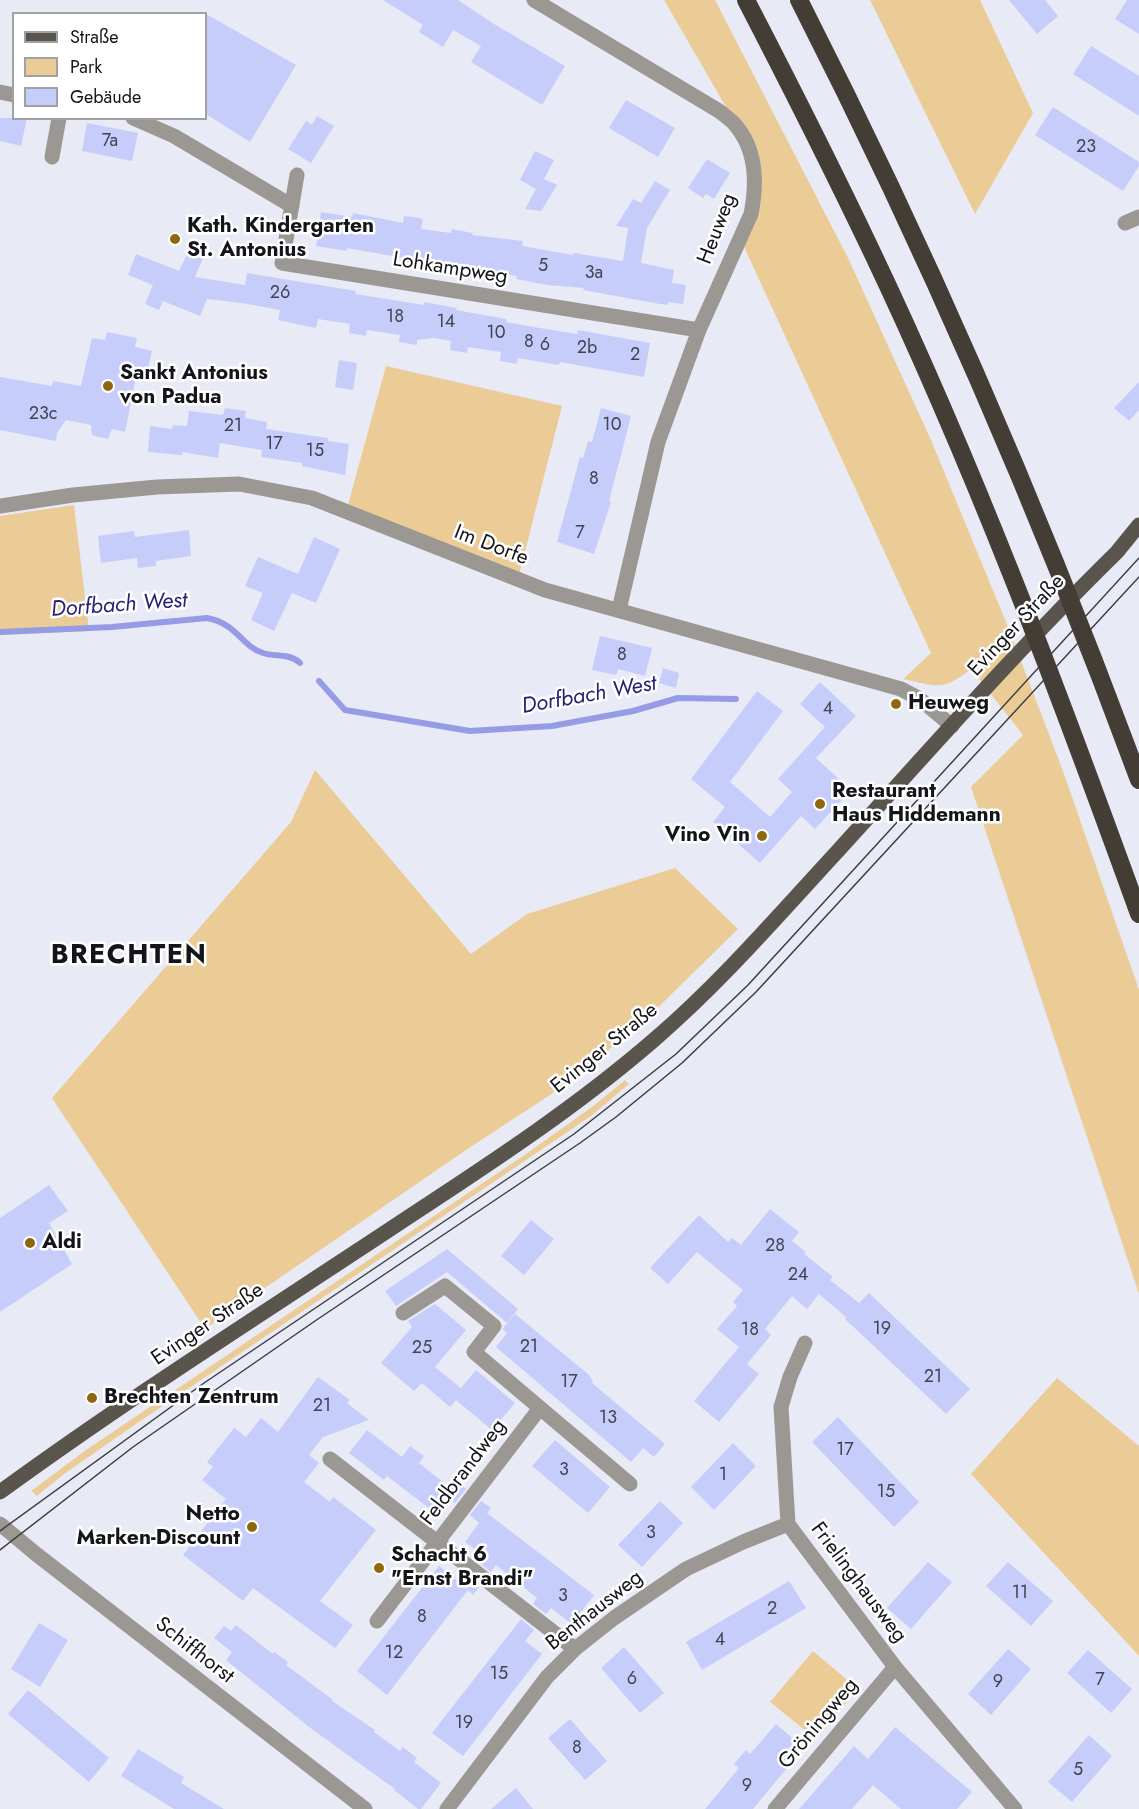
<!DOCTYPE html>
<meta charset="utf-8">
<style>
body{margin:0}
#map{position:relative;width:1139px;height:1809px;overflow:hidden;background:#e8eaf6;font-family:Jost,sans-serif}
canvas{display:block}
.legend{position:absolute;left:12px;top:12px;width:195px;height:108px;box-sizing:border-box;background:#fff;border:2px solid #a1a1a3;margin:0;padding:8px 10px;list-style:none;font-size:18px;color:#141519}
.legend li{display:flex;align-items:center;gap:12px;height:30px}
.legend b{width:30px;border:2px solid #a1a1a3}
</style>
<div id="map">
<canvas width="1139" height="1809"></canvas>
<ul class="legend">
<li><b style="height:8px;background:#59554d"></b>Straße</li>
<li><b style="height:16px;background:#ebcc97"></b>Park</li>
<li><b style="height:16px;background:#c7cdfb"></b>Gebäude</li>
</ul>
</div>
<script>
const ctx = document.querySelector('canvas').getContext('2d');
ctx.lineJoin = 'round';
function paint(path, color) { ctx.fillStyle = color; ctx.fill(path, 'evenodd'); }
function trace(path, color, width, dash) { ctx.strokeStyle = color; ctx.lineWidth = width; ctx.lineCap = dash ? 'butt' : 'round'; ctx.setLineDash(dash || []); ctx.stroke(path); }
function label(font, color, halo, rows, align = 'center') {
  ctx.font = font + ' Jost,sans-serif'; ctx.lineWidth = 5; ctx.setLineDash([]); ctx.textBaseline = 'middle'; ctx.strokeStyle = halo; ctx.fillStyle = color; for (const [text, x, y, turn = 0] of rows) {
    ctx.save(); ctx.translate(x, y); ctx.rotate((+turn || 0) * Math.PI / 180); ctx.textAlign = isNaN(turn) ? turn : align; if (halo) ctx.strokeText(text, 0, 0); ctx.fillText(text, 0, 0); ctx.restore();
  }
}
paint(new Path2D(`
 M664 0H715L848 258 931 440 1006 622 1063 771 1139 990V1294L971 787 1023 735 971 669C942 692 937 686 903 679L931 653 740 238 755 196 737 126Z
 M870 0H980L1033 113 975 214Z
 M386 366 562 406 518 579 346 512Z
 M74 505 89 631 0 635V516Z
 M315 770 471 954 527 914 675 868 738 929 639 1026 550 1095 469 1148 205 1329 52 1098 291 822Z
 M625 1080 629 1084 591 1116 136 1424 64 1474 37 1496 31 1491 86 1450 526 1154 592 1107Z
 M1057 1378 1139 1446V1656L971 1474Z
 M813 1651 858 1689 816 1739 770 1702Z`), '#ebcc97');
trace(new Path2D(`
 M0 632 112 627 207 618C238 624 241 646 263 653 275 657 290 653 300 663
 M319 681 345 710 470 731 552 726 633 711 678 698 736 699`), '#959ce5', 6);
paint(new Path2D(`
 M383 0H458L494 24 565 66 542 105 471 62 481 46 453 30 443 47 419 32 423 25Z
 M1009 0H1045L1058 16 1037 34Z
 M1127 0H1139V34L1115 19Z
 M206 14 296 65 250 142 206 114Z
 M1091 46 1139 76V116L1073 74Z
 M626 100 675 128 658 157 609 128Z
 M1053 107 1139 162V166L1123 191 1035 135Z
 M317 116 334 126 311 163 288 149 306 121 312 125Z
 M0 118H27L21 146 0 141Z
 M87 123 138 133 132 161 82 151Z
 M535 151 554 160 544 179 557 185 541 211 525 209 536 189 520 180Z
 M707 159 730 173 714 199 706 194 703 198 688 188Z
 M655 181 670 190 647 228 641 263 674 270 672 283 686 285 683 304 668 302V305L660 304 583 290 584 288 547 285 516 279 517 276 446 264V267L406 261 404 258 347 248V251L316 246 321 212 352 217 353 213 403 223 404 216 413 217 423 219 421 229 451 233 452 229 462 231 473 233 472 235 523 241 522 246 573 255 574 253 623 261 628 228 616 226 633 199 641 203Z
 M188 252 203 258 195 277 245 285 247 273 356 291 355 294 424 305V302L457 308 456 310 506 319V322L540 328 577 334 578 330 650 343 644 377 560 362 559 365 518 358 517 364 500 361 501 352 468 347 467 353 450 350 451 341 434 338 417 340V345L399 342 400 335 367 330 366 336 349 333 350 324 318 319 316 328 278 320 280 310 242 303 207 299 200 316 163 301 159 310 145 304 153 285 128 275 136 254 179 271Z
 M107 332 137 338 135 347 152 351 148 369 138 367 125 432 112 429 108 439 99 437 92 435 91 425 66 420 57 433 56 441 0 430V377L52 386 53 381 81 386 92 338 105 340Z
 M339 360 357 363 353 390 335 387Z
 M1139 382V410L1129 421 1114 408Z
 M225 408 246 411 245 418 267 422 266 429 328 438V441L349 444 345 475 302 466V463L261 457 262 450 220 443 218 458 182 452V455L148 452 150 426 172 429 173 425 187 426 189 411 223 415Z
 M601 408 631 416 609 501 611 502 594 554 557 542 580 457 583 458 588 441 592 442Z
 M189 530 191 556 156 561V566L138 568 137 558 101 563 98 536 134 531 135 537Z
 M314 537 340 549 316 603 292 593 274 631 251 620 263 593 245 586 258 557 298 574Z
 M600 636 652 648 645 676 618 669 616 675 592 670Z
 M663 668 679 673 676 688 659 683Z
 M820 682 856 716 816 758 851 790 815 829 801 816 760 863 713 822 725 807 691 779 757 691 783 711 730 782 770 817 792 792 778 779 825 727 800 704Z
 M49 1185 68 1211 49 1223 72 1264 0 1312V1218Z
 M770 1209 799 1232 792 1241 806 1252 804 1254 833 1277 830 1280 859 1303 869 1293 970 1389 946 1414 845 1319 846 1317 819 1294 807 1309 792 1296 765 1329 771 1335 747 1364 759 1374 719 1422 694 1401 739 1347 717 1329 737 1306 733 1302 743 1290 697 1252 668 1284 650 1268 699 1215 728 1242 732 1238 741 1245Z
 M531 1220 554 1239 524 1275 501 1256Z
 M447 1249 518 1309 507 1323 447 1272 396 1306 385 1291Z
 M435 1304 466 1330 435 1367 461 1388 476 1370 515 1403 492 1430 456 1400 450 1407 422 1383 414 1391 381 1363 412 1327 408 1321Z
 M515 1314 588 1374 593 1381 592 1383 665 1444 654 1457 643 1448 631 1462 496 1347 507 1333 503 1330 504 1327Z
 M318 1377 350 1400 347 1403 369 1420 323 1437 309 1455 319 1463 304 1482 330 1502 333 1497 376 1530 320 1601 353 1625 335 1648 253 1588 243 1601 183 1555 226 1499 202 1480 213 1467 207 1462 234 1428 246 1437 261 1418 278 1432Z
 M838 1417 919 1502 894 1527 812 1442Z
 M367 1430 402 1457 410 1446 424 1456 419 1463 434 1475 452 1489 457 1482 466 1489 455 1503 446 1496 434 1512 387 1476 384 1480 349 1453Z
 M555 1440 610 1487 588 1513 532 1466Z
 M733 1443 756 1466 714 1510 691 1487Z
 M481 1501 491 1508 487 1513 594 1595 572 1624 551 1608 546 1614 533 1604 537 1598 496 1565 491 1572 476 1560 481 1554 465 1542 479 1523 470 1515Z
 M660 1501 683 1523 642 1567 618 1545Z
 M928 1562 952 1582 911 1629 887 1608Z
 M1008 1562 1053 1601 1031 1626 986 1586Z
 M439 1566 459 1582 464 1575 479 1587 473 1595 468 1590 387 1695 357 1671Z
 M789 1581 806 1608 702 1670 686 1642Z
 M521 1619 534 1630 525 1641 542 1654 463 1756 432 1733Z
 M39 1623 68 1640 40 1687 11 1669Z
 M236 1625 273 1654 274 1652 288 1662 286 1665 333 1700 332 1701 375 1730 374 1732 400 1751 403 1747 417 1758 414 1762 441 1783 421 1809H418L394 1790 395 1789 309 1727 226 1660 232 1652 214 1638 224 1626 231 1631Z
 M624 1647 664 1693 640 1713 601 1668Z
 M1008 1649 1031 1669 991 1715 968 1694Z
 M1088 1650 1132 1689 1111 1713 1067 1673Z
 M28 1690 109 1758 89 1782 8 1714Z
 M570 1719 607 1761 585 1780 548 1738Z
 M776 1724 804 1748 767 1792 753 1809H705L739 1768 734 1764 746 1750 750 1754Z
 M895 1727 972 1792 957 1809H901L873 1785 852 1809H799L854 1746 868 1759Z
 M1089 1735 1112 1756 1072 1802 1048 1782Z
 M138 1749 184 1777 181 1783 224 1809H174L121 1776Z
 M516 1788 533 1809H491Z`), '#c7cdfb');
trace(new Path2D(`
 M534 0 719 111C725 116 733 121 737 127 757 152 757 184 751 214L699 330 658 442 619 610
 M0 92 14 95
 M133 118 174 136 292 206
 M52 157 59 118
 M297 175 282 263 699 330
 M1125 223 1139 217
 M0 506 73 495 157 487 239 484 312 498 545 590 901 689 920 699 952 726
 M403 1313 445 1286 494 1326 474 1352 540 1408
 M805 1343 790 1377 781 1407 788 1524 895 1667 1015 1809
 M330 1459 575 1649
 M0 1524 36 1554 365 1809
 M377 1621 540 1408 630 1484
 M447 1809 547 1677 575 1649 614 1618 686 1569 743 1542 788 1524
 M775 1809 895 1667`), '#9b9893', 15);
trace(new Path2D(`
 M0 1492C133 1395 273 1307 410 1216 494 1161 579 1105 655 1039 720 983 777 917 835 854 928 752 1019 648 1117 552L1139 525`), '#59554d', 15);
trace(new Path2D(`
 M746 0C789 83 831 166 871 250 974 466 1058 690 1139 914
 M799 0C928 253 1041 514 1139 780`), '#433d35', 18);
trace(new Path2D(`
 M0 1531 204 1383 574 1134 676 1054 748 985 1139 558
 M0 1550 133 1447 315 1321 580 1143 616 1117 682 1063 756 992 1139 577`), '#3b3c41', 1.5);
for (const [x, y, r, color] of [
 [175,239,6,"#8f670d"],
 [108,386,6,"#8f670d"],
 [896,704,6,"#8f670d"],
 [820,804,6,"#8f670d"],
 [762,836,6,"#8f670d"],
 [30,1243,6,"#8f670d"],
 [92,1398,6,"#8f670d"],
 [252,1527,6,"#8f670d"],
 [379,1568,6,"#8f670d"]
]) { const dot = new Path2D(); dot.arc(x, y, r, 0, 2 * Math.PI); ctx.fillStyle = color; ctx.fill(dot); trace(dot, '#fff', 2); }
label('18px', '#414352', null, [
 ["7a",110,142],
 ["23",1086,148],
 ["5",543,267],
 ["3a",594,274],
 ["26",280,294],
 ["18",395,318],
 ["14",446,323],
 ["10",496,334],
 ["8",529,343],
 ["6",545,346],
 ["2b",587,349],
 ["2",635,356],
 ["23c",43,415],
 ["10",612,426],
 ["21",233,427],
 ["17",274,445],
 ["15",315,452],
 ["8",594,480],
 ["7",580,534],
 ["8",622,656],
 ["4",828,710],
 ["28",775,1247],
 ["24",798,1276],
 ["19",882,1330],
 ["18",750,1331],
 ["21",529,1348],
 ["25",422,1349],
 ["21",933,1378],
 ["17",569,1383],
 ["21",322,1407],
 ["13",608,1419],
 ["17",845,1451],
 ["3",564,1471],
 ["1",723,1476],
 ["15",886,1493],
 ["3",651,1534],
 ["11",1020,1594],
 ["3",563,1597],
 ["2",772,1610],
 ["8",422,1618],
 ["4",720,1641],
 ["12",394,1654],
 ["15",499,1675],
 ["6",632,1680],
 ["7",1100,1681],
 ["9",998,1683],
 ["19",464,1724],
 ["8",577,1749],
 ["5",1078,1771],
 ["9",747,1787]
]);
label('bold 21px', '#141519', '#fff', [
 ["Kath. Kindergarten",187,227],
 ["St. Antonius",187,251],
 ["Sankt Antonius",120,374],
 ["von Padua",120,398],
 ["Heuweg",908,704],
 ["Restaurant",832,792],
 ["Haus Hiddemann",832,816],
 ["Vino Vin",750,836,"right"],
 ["Aldi",42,1243],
 ["Brechten Zentrum",104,1398],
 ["Netto",240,1515,"right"],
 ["Marken-Discount",240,1539,"right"],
 ["Schacht 6",391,1556],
 ["\"Ernst Brandi\"",391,1580]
], 'left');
label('21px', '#141519', '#fff', [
 ["Heuweg",718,229,-69],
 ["Lohkampweg",450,269,9],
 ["Im Dorfe",491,546,21],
 ["Evinger Straße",1017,626,-47],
 ["Evinger Straße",605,1049,-39],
 ["Evinger Straße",208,1325,-34],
 ["Feldbrandweg",464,1473,-53],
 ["Frielinghausweg",858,1583,53],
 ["Benthausweg",595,1611,-38],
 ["Schiffhorst",194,1651,38],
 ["Gröningweg",819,1724,-50]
]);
label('italic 22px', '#282074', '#fff', [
 ["Dorfbach West",119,606,-4],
 ["Dorfbach West",589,696,-10]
]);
ctx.letterSpacing = '1.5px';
label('bold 27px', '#141519', '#fff', [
 ["BRECHTEN",129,956]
]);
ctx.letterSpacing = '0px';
</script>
